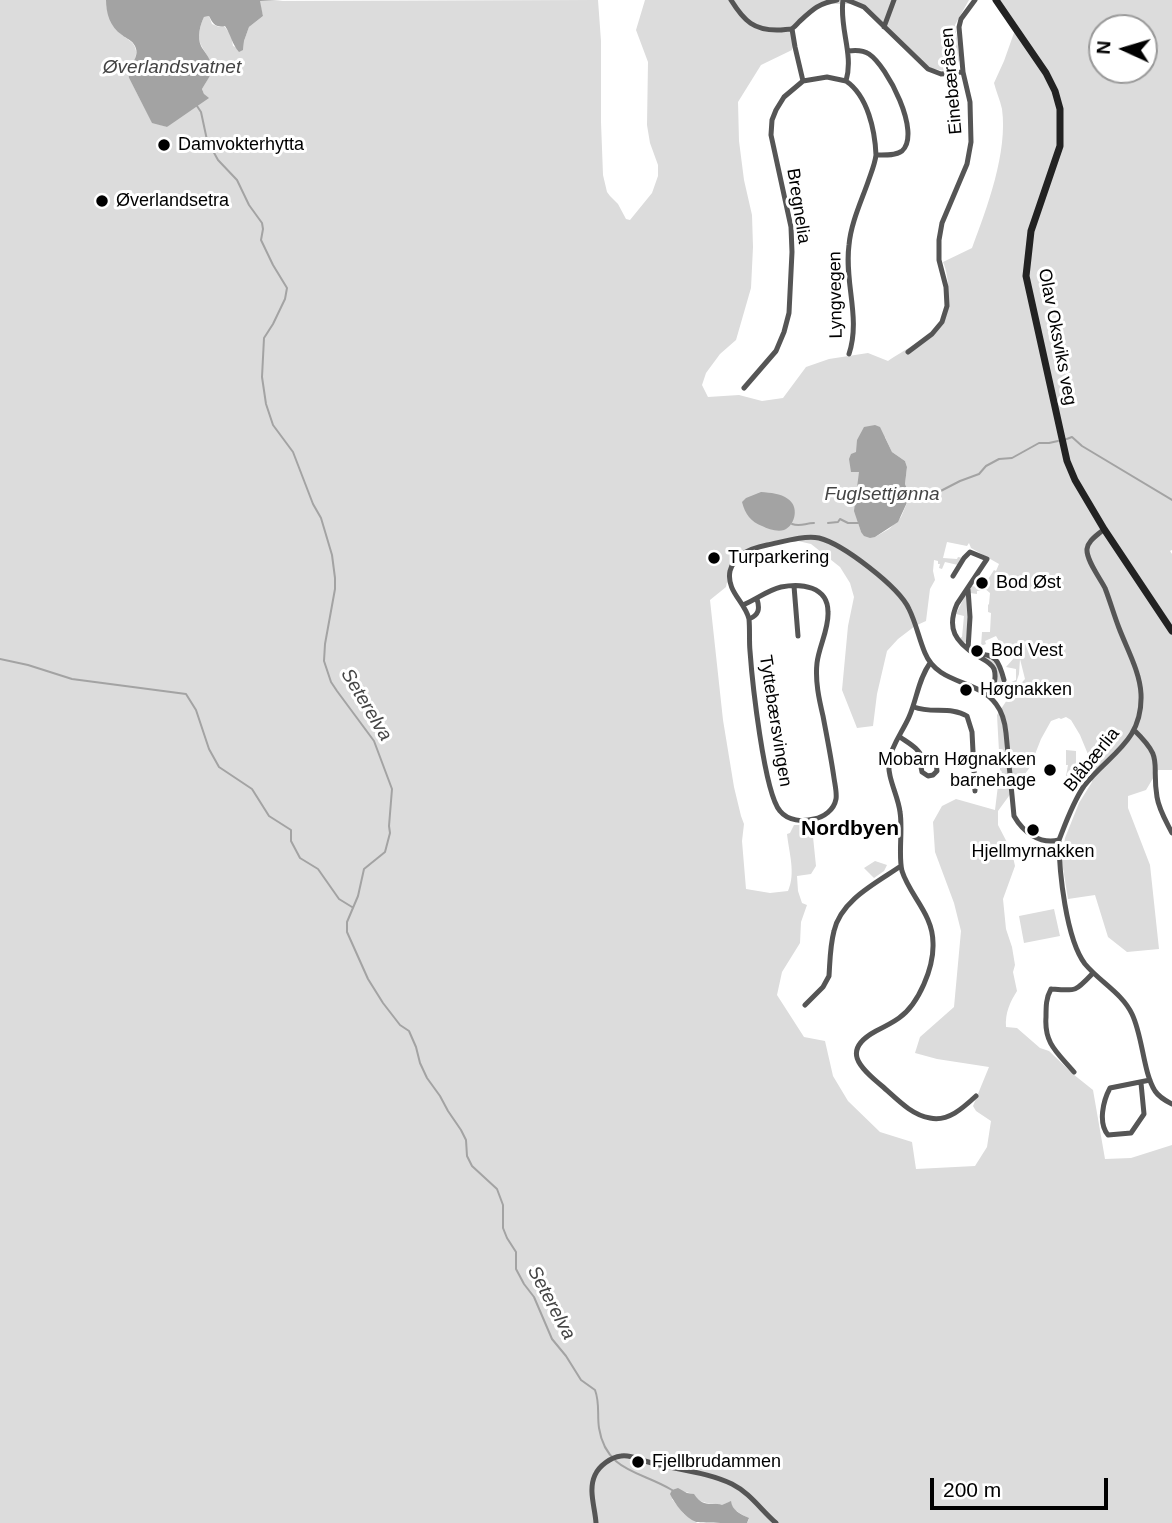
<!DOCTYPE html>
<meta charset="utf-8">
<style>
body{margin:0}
#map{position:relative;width:1172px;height:1523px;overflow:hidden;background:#fff;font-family:Helvetica,sans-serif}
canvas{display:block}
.north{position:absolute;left:1088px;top:14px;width:70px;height:70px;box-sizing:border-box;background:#fff;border:2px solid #999;border-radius:50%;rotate:274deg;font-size:19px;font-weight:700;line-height:28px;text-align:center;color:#000}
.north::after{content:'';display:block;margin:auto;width:24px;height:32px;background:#000;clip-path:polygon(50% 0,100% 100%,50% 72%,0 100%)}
.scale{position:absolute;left:930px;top:1478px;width:178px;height:32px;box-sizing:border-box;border:4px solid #000;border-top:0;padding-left:9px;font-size:21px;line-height:24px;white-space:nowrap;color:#000;-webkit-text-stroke:5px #fff;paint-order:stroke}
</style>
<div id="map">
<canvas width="1172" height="1523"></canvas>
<div class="north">N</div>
<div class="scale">200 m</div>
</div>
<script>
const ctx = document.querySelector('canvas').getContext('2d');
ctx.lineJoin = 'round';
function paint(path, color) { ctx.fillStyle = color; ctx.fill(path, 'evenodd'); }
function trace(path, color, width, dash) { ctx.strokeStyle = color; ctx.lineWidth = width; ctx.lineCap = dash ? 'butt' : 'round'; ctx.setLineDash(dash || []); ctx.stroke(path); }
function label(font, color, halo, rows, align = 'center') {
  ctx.font = font + ' Helvetica,sans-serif'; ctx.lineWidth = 6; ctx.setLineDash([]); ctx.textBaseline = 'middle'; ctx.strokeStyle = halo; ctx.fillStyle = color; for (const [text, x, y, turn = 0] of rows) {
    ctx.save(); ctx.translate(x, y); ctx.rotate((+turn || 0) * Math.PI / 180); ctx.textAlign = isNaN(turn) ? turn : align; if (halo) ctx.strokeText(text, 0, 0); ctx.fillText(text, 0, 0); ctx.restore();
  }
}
paint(new Path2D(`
 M0 0H106C106 12 112 27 122 35 128 40 135 42 136 51 137 58 131 70 129 78L152 122 167 127 204 94 202 89C205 84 209 78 210 73 213 60 206 55 201 45 197 37 200 25 204 17L209 16 212 24 219 27 224 26 231 35 233 46 243 50 244 41 249 27 263 16 260 4V1L598 0 601 41V122L603 175 607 192 610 196 618 204 626 219 630 220 652 193 658 176V165L650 143 647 125 648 62 636 30 645 0H969L955 25 960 60 954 69 947 71 933 69 925 64 905 44 856 4H819L795 28 792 50 761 65 738 102 739 141 744 180 752 215 753 247 751 288 736 340 720 354 706 373 702 385 708 397 739 395 762 401 783 398 806 367 829 359 868 353 888 361C903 351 927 338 938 326 952 313 950 278 943 262L972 248C987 208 1008 152 1002 109 1000 100 996 91 994 83L1004 61 1015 30 995 0H1172V550L1170 551 1172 554V770H1158L1146 790 1128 796V808L1150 865 1159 949 1127 952 1108 937 1095 895 1068 899 1062 862 1065 838 1079 803 1092 782 1093 770 1092 764 1080 735 1071 720 1066 717 1061 719 1059 718 1051 721 1041 739 1030 767 998 811V825L1012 852 1015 866 1003 899 1006 929 1012 947 1015 965 1013 972 1017 991C1010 1002 1005 1013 1006 1027L1017 1028 1040 1048 1049 1051 1073 1074 1093 1090 1105 1159 1131 1158 1172 1145V1523H747L749 1519 735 1510 729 1502 722 1506C711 1500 704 1508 693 1494L682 1491 672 1499 684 1514 697 1523H0ZM1102 28H1144V70H1102ZM885 437 892 452 905 461 907 467 905 484 910 496 901 517 889 529 875 537 861 532 858 523ZM798 541 811 544 840 567 850 583 854 597 848 626 842 690 857 728 873 726 877 694 887 651 898 639 915 626 926 621 930 589 935 580 933 571 934 560 938 561V564H940L939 568 942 569 945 562 958 565 963 558 958 557 957 559 943 558 947 542 967 546 969 543 971 548 999 564 996 571 994 570 985 584 981 583 978 587 971 586 970 593 977 594V591H983L984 588 990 593 989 604 988 605V612L991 613 990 632H982L981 646 986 644 985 641 996 636 1003 648 993 653H988L993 655 1008 649 1013 654 1014 658 1006 667 1016 669V680L1009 683 1004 682C999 669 997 659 982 657L997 672 996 690 1009 692 1011 686H1015L1019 674 1020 659 1025 679 1011 694 997 715 1000 769 995 810 956 799 942 806 933 822 935 852 954 903 961 931 954 1007 920 1037 915 1053 937 1059 989 1067 973 1106 976 1111 991 1121 987 1147 975 1166 916 1169 912 1142 880 1132 848 1101 833 1076 825 1041 804 1037 777 995 782 972 800 943 801 922 807 905 802 903 798 891 797 876 811 874 816 866 812 827 810 825H794L790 833 787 834C789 853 796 873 788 891L770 893 746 889 742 841 744 824 741 816 734 787 723 720 710 600 726 587 729 573 742 558 765 545Z
 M965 596H967L968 619 966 642 964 643 959 638 962 637 964 616 956 614Z
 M1066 750 1076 751V765H1073V777L1066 776 1068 765H1066Z
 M875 861 887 865 884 871 874 878 864 868Z
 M1054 909 1060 936 1024 943 1019 916Z`), '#dcdcdc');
paint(new Path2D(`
 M106 0H283L260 1 263 16 249 27 244 41 243 50 239 52C232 44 231 35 225 26 216 28 213 24 209 16L204 17C200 25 197 37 201 46 206 55 214 61 211 73 209 78 205 84 202 89L204 94 209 98 167 127 152 123 129 78C127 66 141 58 135 46 132 40 127 39 122 35 110 27 106 13 106 0Z
 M875 425 880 427 892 452 905 461 907 467 905 484 910 496 898 522 875 537 870 538 864 536 861 532 854 511 859 472H851L849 459 851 454 856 452 857 440 864 427Z
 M761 492C771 493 780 493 788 499 799 506 796 525 784 530 777 532 768 529 762 526 751 522 745 514 742 502L746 498Z
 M678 1488 687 1493 694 1494C704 1509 711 1501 722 1505L731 1501C732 1510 740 1514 749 1518L747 1523C736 1523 705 1523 696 1522 685 1518 675 1504 670 1494L672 1490Z`), '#a3a3a3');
trace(new Path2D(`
 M197 106 201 112 207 140 218 160 237 180 249 205 262 223 263 229 261 240 273 265 287 288 285 299 273 324 264 338 262 377 266 404 273 425 293 452 313 504 321 518 332 555 335 578V589L325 644 324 661 331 682 337 691 374 741 392 789 389 826 390 833 385 852 364 869 358 896 347 922V932L368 979 383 1003 400 1025 409 1031 416 1047 420 1063 427 1078 440 1096 448 1111 461 1130 466 1140 467 1156 472 1166 497 1189 503 1205V1228L507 1238 516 1252V1269L524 1284 534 1297 552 1339 566 1356 581 1380 595 1390C600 1403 597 1415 599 1428 606 1472 641 1471 672 1490
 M1064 440 1072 437 1082 446 1172 500
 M910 495 921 498 929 497 960 481 979 474 986 466 999 459 1012 458 1039 443H1049L1058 441
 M828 523 838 522 840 519 848 523H858
 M792 524C801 527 805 523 814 523
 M0 659 28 665 72 679 186 694 196 710 209 749 219 767 252 789 269 816 291 830V841L300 858 318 869 339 899 352 907`), '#a3a3a3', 2);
trace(new Path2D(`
 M731 0C744 21 754 31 780 30 781 30 790 29 791 29 794 28 797 24 799 22 812 10 819 3 837 0
 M847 0 864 7 928 69 941 74 963 72
 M884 27 894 0
 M803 81 827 77 846 81C854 54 839 28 843 0
 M846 81C868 96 875 131 876 155 884 155 895 156 902 151 922 133 887 66 869 54 863 50 855 50 848 51
 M908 352 932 334 942 322 947 306 946 287 939 260V240L942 223 967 164 971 142 970 102 963 72 959 27 961 19 975 0
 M849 354C861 318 844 282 849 245 851 223 861 202 868 182 871 173 875 164 876 155
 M744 388 776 351 784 332 789 313 792 252 791 227 771 135 772 120 776 110 784 97 803 81 795 47 792 29
 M953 576 964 558 970 552 987 559 957 604C946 629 956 642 976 655 982 659 991 662 994 669 997 678 993 688 990 697
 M794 586 798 636
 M743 605C755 600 768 590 781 587 801 583 828 586 828 612 829 629 819 646 817 663 815 681 819 699 823 716 827 737 831 757 834 778 835 785 837 793 836 799 834 810 824 817 814 819 803 822 788 821 780 811 764 793 752 679 750 651 749 641 750 630 749 619 745 602 726 591 730 571 734 555 752 548 767 545 782 542 804 535 819 538 843 544 899 587 909 609 916 623 919 639 925 653 938 685 978 679 996 704 1003 713 1005 723 1006 733L1014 816C1023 832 1040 845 1059 840 1066 822 1073 802 1084 786 1109 754 1143 742 1141 694 1140 672 1127 649 1119 628 1114 615 1110 601 1105 588 1100 578 1086 560 1087 549 1088 540 1098 535 1104 529
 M749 619C759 615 760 609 757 599
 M968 649 970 617 968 589
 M974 654C996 653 999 661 1004 680
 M930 663C918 680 917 699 909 717 903 731 891 746 889 761 887 778 898 795 900 812 903 830 898 855 902 871 910 896 933 914 933 943 934 967 919 1004 899 1018 892 1023 884 1027 876 1031 841 1050 859 1067 882 1086 896 1098 911 1115 930 1118 948 1122 963 1108 976 1096
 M914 707C931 714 951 706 967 716L972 732 975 791
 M1134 730C1165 760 1151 761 1157 797 1159 810 1166 821 1172 833
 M900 737C910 744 919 748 924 761L921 767 922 772 928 776 933 775 937 771 936 763 932 760 924 761
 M1059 840C1059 871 1066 939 1085 964 1100 982 1122 993 1132 1014 1143 1037 1143 1072 1155 1091 1159 1097 1166 1101 1172 1104
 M805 1005 823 987 829 976C830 961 830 946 834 931 841 900 876 883 901 866
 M1074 1072C1058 1053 1044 1044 1046 1017 1046 1006 1046 998 1051 989 1077 991 1075 992 1093 973
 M1141 1083 1144 1114 1131 1133 1108 1135C1098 1123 1103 1101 1110 1088L1150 1080
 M596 1523C595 1507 588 1490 595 1475 599 1466 611 1457 621 1456 631 1454 642 1461 652 1463 678 1470 707 1472 732 1484 750 1493 761 1510 776 1523`), '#555', 5);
trace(new Path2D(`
 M996 0 1046 73 1055 91 1060 109V146L1031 231 1026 276 1067 461 1075 480 1104 529 1172 631`), '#222', 7);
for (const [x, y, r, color] of [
 [164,145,7,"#000"],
 [102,201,7,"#000"],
 [714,558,7,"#000"],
 [982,583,7,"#000"],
 [977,651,7,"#000"],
 [966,690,7,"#000"],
 [1050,770,7,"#000"],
 [1033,830,7,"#000"],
 [638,1462,7,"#000"]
]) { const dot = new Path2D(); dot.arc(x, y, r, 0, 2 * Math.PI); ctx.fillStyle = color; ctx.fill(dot); trace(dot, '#fff', 2.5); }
label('18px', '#000', '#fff', [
 ["Einebæråsen",952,81,-95],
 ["Bregnelia",798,206,81],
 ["Lyngvegen",836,295,-91],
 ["Olav Oksviks veg",1057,337,79],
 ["Tyttebærsvingen",775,721,81],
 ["Blåbærlia",1092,760,-51]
]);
label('18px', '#000', '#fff', [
 ["Damvokterhytta",178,145],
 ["Øverlandsetra",116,201],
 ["Turparkering",728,558],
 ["Bod Øst",996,583],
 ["Bod Vest",991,651],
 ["Høgnakken",980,690],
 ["Mobarn Høgnakken",1036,760,"right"],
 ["barnehage",1036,781,"right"],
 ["Hjellmyrnakken",1033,852,"center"],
 ["Fjellbrudammen",652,1462]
], 'left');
label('italic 19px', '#444', '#fff', [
 ["Øverlandsvatnet",172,68],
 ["Fuglsettjønna",882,495],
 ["Seterelva",366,705,59],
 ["Seterelva",551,1303,62]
]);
label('bold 21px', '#000', '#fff', [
 ["Nordbyen",850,829]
]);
</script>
